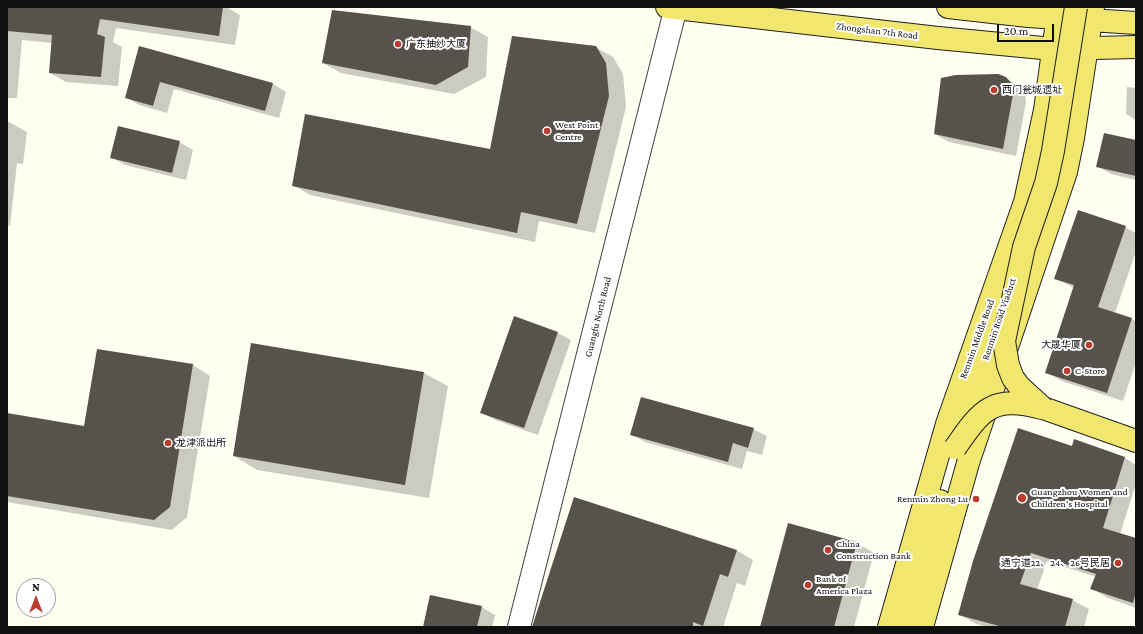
<!DOCTYPE html>
<meta charset="utf-8">
<style>
body{margin:0}
#map{position:relative;width:1143px;height:634px;overflow:hidden;background:#fefef1;font-family:"Crimson Pro",serif}
canvas{display:block}
.frame{position:absolute;inset:0;border:8px solid #0f0f0f;pointer-events:none}
.north{position:absolute;left:16px;top:578px;width:40px;height:40px;box-sizing:border-box;background:#fff;border:1px solid #9f9f9f;border-radius:50%;rotate:0deg;font-size:11px;font-weight:700;line-height:16px;text-align:center;color:#0f0f0f}
.north::after{content:'';display:block;margin:auto;width:14px;height:18px;background:#b93c2d;clip-path:polygon(50% 0,100% 100%,50% 72%,0 100%)}
.scale{position:absolute;left:997px;top:24px;width:57px;height:18px;box-sizing:border-box;border:2px solid #0f0f0f;border-top:0;padding-left:5px;font-size:12px;line-height:14px;white-space:nowrap;color:#0f0f0f;-webkit-text-stroke:3px #fff;paint-order:stroke}
</style>
<div id="map">
<canvas width="1143" height="634"></canvas>
<div class="frame"></div>
<div class="north">N</div>
<div class="scale">20 m</div>
</div>
<script>
const ctx = document.querySelector('canvas').getContext('2d');
ctx.lineJoin = 'round';
function paint(path, color) { ctx.fillStyle = color; ctx.fill(path, 'evenodd'); }
function trace(path, color, width, dash) { ctx.strokeStyle = color; ctx.lineWidth = width; ctx.lineCap = dash ? 'butt' : 'round'; ctx.setLineDash(dash || []); ctx.stroke(path); }
function label(font, color, halo, rows, align = 'center') {
  ctx.font = font + ' "Crimson Pro","Noto Sans SC",serif'; ctx.lineWidth = 4; ctx.setLineDash([]); ctx.textBaseline = 'middle'; ctx.strokeStyle = halo; ctx.fillStyle = color; for (const [text, x, y, turn = 0] of rows) {
    ctx.save(); ctx.translate(x, y); ctx.rotate((+turn || 0) * Math.PI / 180); ctx.textAlign = isNaN(turn) ? turn : align; if (halo) ctx.strokeText(text, 0, 0); ctx.fillText(text, 0, 0); ctx.restore();
  }
}
paint(new Path2D(`
 M7 7H226L240 15 235 45 116 28 113 42 122 47 118 86 66 82 50 73 52 43 22 40 17 98H7Z
 M470 27 488 37 486 77 454 94 341 73 323 63Z
 M140 47 273 84 286 92 279 118 174 89 167 113 139 105 126 97Z
 M595 47 613 57 623 74 626 107 595 233 539 221 535 242 310 195 293 185 490 150Z
 M1006 78 1020 87 1025 93 1026 102 1016 156 949 142 935 134Z
 M1127 87 1136 88V120L1126 114Z
 M7 121 27 132 23 164 17 163 10 226 7 225Z
 M1136 141V180L1111 174 1097 166Z
 M179 142 193 150 186 180 125 165 111 157Z
 M1125 227 1136 233V251L1115 313 1136 321V362L1123 401 1062 381 1046 372 1074 288 1055 278Z
 M515 318 558 333 571 340 538 435 495 420 481 412Z
 M98 350 193 365 210 376 187 517 172 530 7 502V414L85 427Z
 M424 373 448 386 429 498 257 470 234 456Z
 M753 429 767 436 762 455 747 451 742 469 645 442 631 434Z
 M1073 447 1125 458 1136 465V484L1120 534 1135 539 1136 534V608L1108 598 1091 588 1096 577 1047 561 1037 590 1072 600 1089 609 1084 627H988L976 624 959 614Z
 M789 525 857 543 874 553 854 627H761Z
 M736 550 753 560 745 586 737 583 723 627H532Z
 M481 607 495 615 492 627H424Z`), '#0003');
paint(new Path2D(`
 M7 7H223L219 36 100 19 97 34 105 37 101 77 49 73 52 35 7 31Z
 M332 10 471 26 468 67 436 85 322 63Z
 M512 36 596 46 606 63 609 96 577 224 521 212 517 233 292 186 305 114 490 149Z
 M139 46 273 83 265 111 160 82 153 106 125 98Z
 M998 74 1006 77 1012 84 1013 94 1003 149 934 134 941 78 956 75Z
 M118 126 180 141 172 173 110 158Z
 M1104 133 1136 140V176L1096 167Z
 M1078 210 1126 226 1098 307 1132 318 1107 393 1045 373 1074 285 1054 279Z
 M514 316 558 332 524 428 480 413Z
 M251 343 424 372 405 485 233 456Z
 M97 349 193 364 170 507 154 520 7 496V413L84 426Z
 M641 397 754 428 748 448 733 443 728 462 630 435Z
 M1018 428 1072 446 1074 439 1125 457 1103 528 1136 538V592L1133 603 1090 589 1096 574 1031 553 1020 584 1073 599 1065 627H1003L958 615 973 561Z
 M574 497 737 550 728 577 720 574 703 626 693 622V627H532Z
 M788 523 857 542 834 627H760Z
 M430 595 482 606 477 627H423Z`), '#57524c');
const minor = new Path2D(`
 M519 627 676 7`);
const major = new Path2D(`
 M667 7 938 38 1053 49 1136 47
 M948 7 1028 16 1136 23
 M1043 408 1136 441
 M961 430 990 345
 M889 627 947 424 1025 202 1045 110 1059 7
 M905 627 940 501
 M922 627 968 463 1066 172 1073 138 1093 7`);
trace(minor, '#424242', 24);
trace(major, '#202020', 24);
trace(minor, '#fff', 22);
trace(major, '#f2e76e', 22);
const majorBridge = new Path2D(`
 M1043 408 1019 386 1013 378 1008 365 1004 341 1024 247 1046 183 1053 151 1076 7
 M955 448C982 409 992 395 1042 408`);
trace(majorBridge, '#202020', 24, []);
trace(majorBridge, '#f2e76e', 22);
for (const [x, y, r, color] of [
 [398,44,4,"#b93c2d"],
 [994,90,4,"#b93c2d"],
 [547,131,4,"#b93c2d"],
 [1089,345,4,"#b93c2d"],
 [1067,371,4,"#b93c2d"],
 [168,443,4,"#b93c2d"],
 [1022,498,5,"#b93c2d"],
 [976,499,4,"#b93c2d"],
 [828,550,4,"#b93c2d"],
 [1118,563,4,"#b93c2d"],
 [808,585,4,"#b93c2d"]
]) { const dot = new Path2D(); dot.arc(x, y, r, 0, 2 * Math.PI); ctx.fillStyle = color; ctx.fill(dot); trace(dot, '#fff', 1.5); }
label('10px', '#0f0f0f', '#fff', [
 ["Zhongshan 7th Road",877,31,7],
 ["Guangfu North Road",598,317,-76],
 ["Renmin Road Viaduct",999,319,-71],
 ["Renmin Middle Road",977,339,-70]
]);
label('10px', '#0f0f0f', '#fff', [
 ["广东抽纱大厦",406,44],
 ["西门瓮城遗址",1002,90],
 ["West Point",555,125],
 ["Centre",555,137],
 ["大晟华厦",1081,345,"right"],
 ["C-Store",1075,371],
 ["龙津派出所",176,443],
 ["Guangzhou Women and",1031,492],
 ["Children's Hospital",1031,504],
 ["Renmin Zhong Lu",968,499,"right"],
 ["China",836,544],
 ["Construction Bank",836,556],
 ["通宁道22、24、26号民居",1110,563,"right"],
 ["Bank of",816,579],
 ["America Plaza",816,591]
], 'left');
</script>
